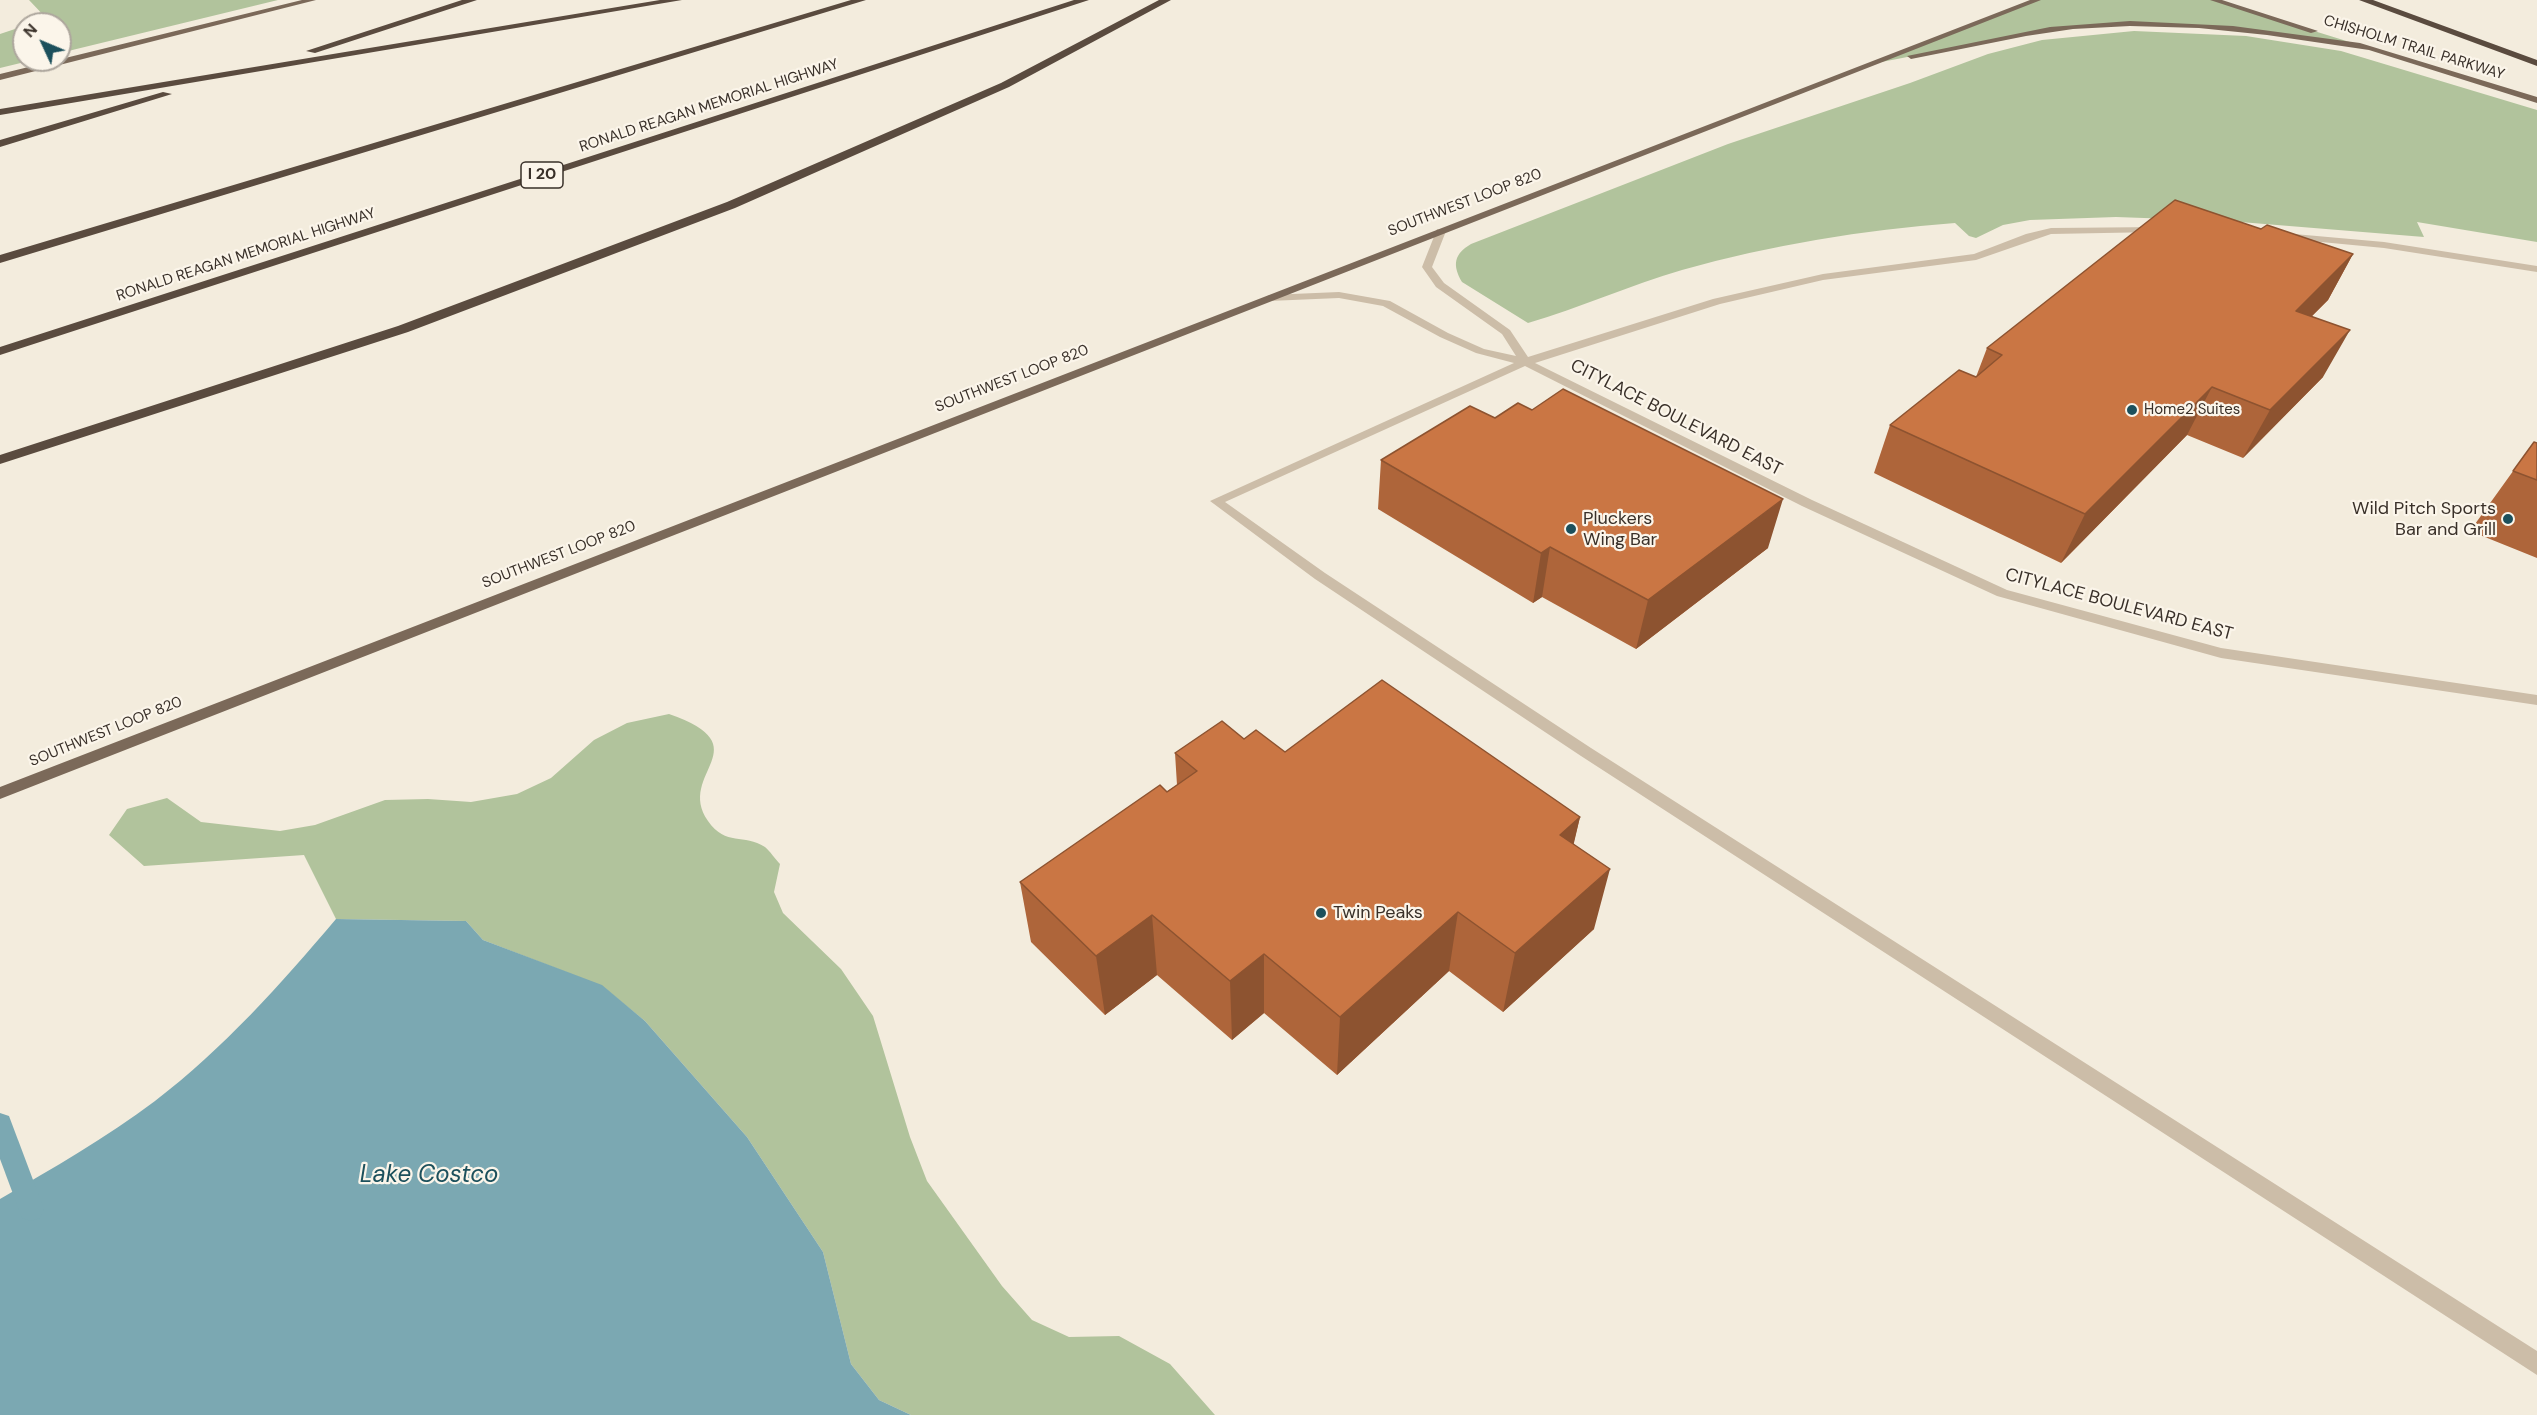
<!DOCTYPE html>
<style>
body{margin:0}
#map{position:relative;width:2537px;height:1415px;overflow:hidden;background:#f3ecdd;font-family:"DM Sans",sans-serif}
canvas{display:block}
.north{position:absolute;left:12px;top:12px;width:60px;height:60px;box-sizing:border-box;background:#fbf5ea;border:2px solid #ada69d;border-radius:50%;rotate:314deg;font-size:16px;font-weight:700;line-height:24px;text-align:center;color:#393029}
.north::after{content:'';display:block;margin:auto;width:21px;height:27px;background:#1c505c;clip-path:polygon(50% 0,100% 100%,50% 72%,0 100%)}
</style>
<div id="map">
<canvas width="2537" height="1415"></canvas>
<div class="north">N</div>
</div>
<script>
const ctx = document.querySelector('canvas').getContext('2d');
ctx.lineJoin = 'round';
function paint(path, color) { ctx.fillStyle = color; ctx.fill(path, 'evenodd'); }
function trace(path, color, width, dash) { ctx.strokeStyle = color; ctx.lineWidth = width; ctx.lineCap = dash ? 'butt' : 'round'; ctx.setLineDash(dash || []); ctx.stroke(path); }
function label(font, color, halo, rows, align = 'center') {
  ctx.font = font + ' "DM Sans",sans-serif'; ctx.lineWidth = 4.5; ctx.setLineDash([]); ctx.textBaseline = 'middle'; ctx.strokeStyle = halo; ctx.fillStyle = color; for (const [text, x, y, turn = 0] of rows) {
    ctx.save(); ctx.translate(x, y); ctx.rotate((+turn || 0) * Math.PI / 180); ctx.textAlign = isNaN(turn) ? turn : align; if (halo) ctx.strokeText(text, 0, 0); ctx.fillText(text, 0, 0); ctx.restore();
  }
}
paint(new Path2D(`
 M29 0H278L60 53V24H33L48 20Z
 M2037 0H2214L2369 48C2266 31 2159 15 2055 29 1995 37 1936 52 1876 63Z
 M24 26V60H33L0 68V34Z
 M2134 31 2246 36 2341 51 2537 110V242L2417 222 2424 237 2228 221 2116 217 2030 220 2003 225 1976 238 1969 236 1955 223C1863 230 1771 245 1682 270 1630 285 1580 308 1528 323L1462 282C1452 265 1454 254 1471 244L1728 144 1910 83 1988 54 2042 40Z
 M669 714C763 747 675 773 708 821 726 847 744 833 765 847 770 851 775 859 780 864L774 892 783 913 841 969 873 1016 910 1137 927 1181 1002 1286 1032 1320 1069 1337 1119 1336 1170 1364 1215 1415H911L879 1400 851 1364 823 1252 747 1137 645 1021 602 986 483 940 466 921 336 919 304 855 144 866 109 835 127 809 167 798 201 822 280 831 315 825 385 800 428 799 471 802 517 794 551 778 594 740 627 723Z`), '#b1c39c');
paint(new Path2D(`
 M336 919 466 921 483 940 602 985 645 1021 747 1137 823 1252 851 1364 879 1400 911 1415H0V1199C53 1168 106 1138 155 1101 223 1049 281 984 336 919Z`), '#7ba8b2');
paint(new Path2D(`
 M0 1113 9 1116 44 1209 40 1218 31 1221 22 1218 0 1159Z`), '#7ba8b2');
paint(new Path2D(`
 M2161 227V231L2157 232 2051 234 1976 260 1823 280 1720 304 1535 363 1812 500 2007 590 2221 648 2537 695V705L2221 658 1997 596 1802 506 1525 366 1225 502 1325 573 1591 748 2537 1351V1375L1581 756 1315 579 1210 501 1514 363 1476 353 1440 337 1383 306 1339 298 1269 301 1264 298 1269 295 1339 292 1390 301 1448 333 1484 349 1516 356 1502 334 1436 287 1422 267 1437 229 1446 231 1432 267 1444 283 1510 330 1528 357 1713 299 1823 274 1974 254 2026 234 2051 228Z
 M2283 233 2384 242 2537 266V272L2384 248 2279 238 2278 236Z`), '#ccbda8');
paint(new Path2D(`
 M302 0H316L0 80V74Z
 M2030 0H2041L0 799V787Z
 M2210 0H2222L2318 31 2311 33Z
 M2130 21 2233 26 2360 43 2537 97V103L2369 50 2267 35 2199 28 2130 26 2073 29 2026 36 1911 59 1907 56 2050 27Z`), '#7b6959');
paint(new Path2D(`
 M462 0H477L315 53 306 51Z
 M660 0H682L0 115V109Z
 M851 0H866L0 263V255Z
 M1074 0H1089L0 355V347Z
 M1159 0H1171L1009 87 735 208 408 332 0 464V455L398 326 727 202 1001 83Z
 M2359 0H2373L2537 60V66Z
 M163 92 172 94 0 147V140Z`), '#5a4b3f');
paint(new Path2D(`
 M2261 229 2353 254 2328 300 2312 316 2323 377 2243 458 2187 435 2061 563 1874 473 1890 425 1976 377 1987 348Z
 M2534 442 2537 443V558L2470 531Z
 M1381 460 1768 548 1636 649 1542 597 1533 603 1378 509Z
 M1244 739 1285 752 1580 817 1573 845 1594 929 1503 1012 1449 971 1337 1075 1264 1013 1232 1040 1157 975 1105 1015 1031 942 1020 882 1177 785 1175 753Z`), '#ae653a');
paint(new Path2D(`
 M2353 254 2328 300 2271 357 2296 311Z
 M2350 330 2323 377 2243 458 2270 410Z
 M2212 387 2187 435 2061 563 2085 514Z
 M1783 499 1768 548 1636 649 1648 600Z
 M1550 547 1542 597 1533 603 1541 553Z
 M1580 817 1566 877 1560 835Z
 M1610 869 1594 929 1503 1012 1515 953Z
 M1458 912 1449 971 1337 1075 1340 1017Z
 M1152 915 1157 975 1105 1015 1096 956Z
 M1264 954V1013L1232 1040 1230 981Z`), '#8d5330');
const building = new Path2D(`
 M2175 200 2261 229 2267 225 2353 254 2296 311 2350 330 2270 410 2212 387 2085 514 1890 425 1959 370 1976 377 2002 355 1987 348Z
 M1563 389 1783 499 1648 600 1550 547 1541 553 1381 460 1470 406 1495 418 1518 403 1532 410Z
 M2534 442 2537 443V480L2513 471Z
 M1382 680 1580 817 1560 835 1610 869 1515 953 1458 912 1340 1017 1264 954 1230 981 1152 915 1096 956 1020 882 1160 785 1167 792 1197 771 1175 753 1222 721 1244 739 1256 730 1285 752Z`);
paint(building, '#ca7644');
trace(building, '#8d5330', 1.5);
for (const [x, y, r, color] of [
 [2132,410,6,"#1c505c"],
 [2508,519,6,"#1c505c"],
 [1571,529,6,"#1c505c"],
 [1321,913,6,"#1c505c"]
]) { const dot = new Path2D(); dot.arc(x, y, r, 0, 2 * Math.PI); ctx.fillStyle = color; ctx.fill(dot); trace(dot, '#fbf5ea', 2); }
label('15px', '#393029', '#fbf5ea', [
 ["CHISHOLM TRAIL PARKWAY",2414,48,17],
 ["RONALD REAGAN MEMORIAL HIGHWAY",709,106,-18],
 ["SOUTHWEST LOOP 820",1465,203,-21],
 ["RONALD REAGAN MEMORIAL HIGHWAY",246,255,-18],
 ["SOUTHWEST LOOP 820",1012,379,-21],
 ["SOUTHWEST LOOP 820",559,555,-21],
 ["SOUTHWEST LOOP 820",106,732,-22]
]);
label('15px', '#393029', '#fbf5ea', [
 ["Home2 Suites",2144,410]
], 'left');
for (const [x, y, w] of [
 [542,175,42]
]) { const box = new Path2D(); box.roundRect(x - w / 2, y - 13, w, 26, 4.5); ctx.fillStyle = '#fbf5ea'; ctx.fill(box); trace(box, '#393029', 1.5); }
label('bold 16px', '#393029', null, [
 ["I 20",542,175]
]);
label('18px', '#393029', '#fbf5ea', [
 ["CITYLACE BOULEVARD EAST",1676,418,27],
 ["CITYLACE BOULEVARD EAST",2119,605,15]
]);
label('18px', '#393029', '#fbf5ea', [
 ["Wild Pitch Sports",2496,509,"right"],
 ["Bar and Grill",2496,530,"right"],
 ["Pluckers",1583,519],
 ["Wing Bar",1583,540],
 ["Twin Peaks",1333,913]
], 'left');
label('italic 24px', '#1c505c', '#fbf5ea', [
 ["Lake Costco",429,1176]
]);
</script>
